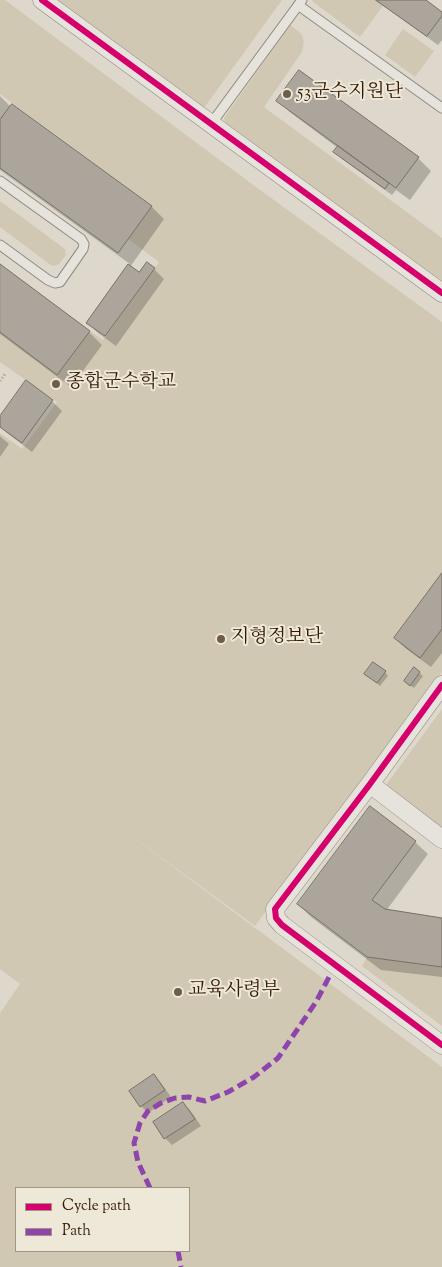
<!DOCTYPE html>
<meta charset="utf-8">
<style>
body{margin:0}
#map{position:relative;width:442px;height:1267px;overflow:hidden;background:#ddd8cb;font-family:"Sorts Mill Goudy",serif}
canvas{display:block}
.legend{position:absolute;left:15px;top:1187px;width:175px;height:65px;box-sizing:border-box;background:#eee8d8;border:1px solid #a49583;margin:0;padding:6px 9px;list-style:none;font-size:15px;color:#341903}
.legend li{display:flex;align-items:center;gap:10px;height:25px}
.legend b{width:25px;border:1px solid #a49583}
</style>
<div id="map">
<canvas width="442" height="1267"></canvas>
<ul class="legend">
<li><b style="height:6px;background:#d6006c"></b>Cycle path</li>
<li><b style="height:6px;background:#8e44ad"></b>Path</li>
</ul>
</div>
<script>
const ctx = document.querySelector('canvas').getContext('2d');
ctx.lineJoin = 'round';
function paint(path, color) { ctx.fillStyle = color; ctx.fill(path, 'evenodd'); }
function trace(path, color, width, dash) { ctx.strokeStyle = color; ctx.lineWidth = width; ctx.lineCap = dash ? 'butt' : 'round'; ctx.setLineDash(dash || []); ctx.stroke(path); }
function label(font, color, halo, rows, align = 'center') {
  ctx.font = font + ' "Sorts Mill Goudy","Noto Serif KR",serif'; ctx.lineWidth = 4; ctx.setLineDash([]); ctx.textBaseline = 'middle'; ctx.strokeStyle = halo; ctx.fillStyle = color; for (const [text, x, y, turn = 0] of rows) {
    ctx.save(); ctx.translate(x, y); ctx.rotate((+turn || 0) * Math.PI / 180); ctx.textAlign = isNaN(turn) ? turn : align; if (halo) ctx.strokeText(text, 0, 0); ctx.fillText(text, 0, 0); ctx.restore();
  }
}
paint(new Path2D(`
 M0 0H5L256 187 442 322V672L255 926 121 828 442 1067V1267H0V1013L20 984 0 969V433L22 449 57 402 0 362V332L57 375 90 331 103 340 159 262 128 239 152 206 0 94ZM16 1188H189V1251H16Z
 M54 0H282L204 108Z
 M313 0H376L383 6 360 37 312 1Z
 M290 25C303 34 306 37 302 52L264 107 442 238V284L226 125 224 118Z
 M403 29 434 51 415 77 385 55Z
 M0 201 65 249 66 255 58 265 52 266 0 227Z
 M442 709V827L386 785Z
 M367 957 442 967V1026L362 966Z`), '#d1c8b4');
paint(new Path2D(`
 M375 0H424L442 13V40L438 45Z
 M0 96 11 107 152 207 164 219 130 267 140 274 154 269 164 279 116 346 98 333 88 323 130 264 0 170Z
 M278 100 418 158 431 171 410 200 396 190 392 195 342 159 335 152 338 148 291 113Z
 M0 265 89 332 102 345 71 387 0 334Z
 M52 401 62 411 32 452 7 433 0 426V418Z
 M0 436 9 444 0 457Z
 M442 576V653L431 667 405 648 395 638Z
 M414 669 423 676 414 688 408 684Z
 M385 672 388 676 380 686 366 674Z
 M415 842 428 854 386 911 442 920V977L381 970 311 917 298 904Z
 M154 1076 161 1083 171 1097 148 1113 141 1106Z
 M183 1104 190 1110 201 1126 172 1145 165 1138Z`), '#0003');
const building = new Path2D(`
 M376 0H426L442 12V16L427 36Z
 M299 70 419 157 396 188 276 101Z
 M12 104 152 206 118 253 0 168V120Z
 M338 146 389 183 385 189 333 152Z
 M147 262 155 268 105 336 86 323 128 264 139 272Z
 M0 264 90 331 57 375 0 332Z
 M26 380 53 400 22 443 0 427V416Z
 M442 573V629L420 658 394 638Z
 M373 662 386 671 377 683 364 674Z
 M414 667 420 672 410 686 404 681Z
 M370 806 416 841 372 900 385 909 442 918V967L367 957 297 904Z
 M154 1074 165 1090 140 1107 129 1091Z
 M183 1102 195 1119 164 1139 153 1122Z`);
paint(building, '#aca59b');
trace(building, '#777066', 1);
const lane = new Path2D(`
 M298 5 442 108
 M211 124 302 0
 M0 181 81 239 84 244 83 249 60 282 55 283 48 280 0 245`);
const street = new Path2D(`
 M42 0 442 293
 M442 685 370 784 275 909 276 918 282 925 442 1045
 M370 784 442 839`);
trace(lane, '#908a80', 11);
trace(street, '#908a80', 19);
trace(new Path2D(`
 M0 381 5 374`), '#a39e97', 3, [1, 2.5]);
trace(lane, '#e6e3dc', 9);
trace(street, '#e6e3dc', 18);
trace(new Path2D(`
 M150 1188 138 1162 134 1143 140 1123 148 1111 161 1103 175 1098 189 1097 205 1101 228 1092 254 1077 278 1058 316 1002 329 977
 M178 1251 181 1267`), '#8e44ad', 5, [10, 5]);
trace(new Path2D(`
 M42 0 442 293
 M442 685 370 784 275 909 276 918 282 925 442 1045`), '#d6006c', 6);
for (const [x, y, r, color] of [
 [287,94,5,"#6f5c49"],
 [56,384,5,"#6f5c49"],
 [221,639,5,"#6f5c49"],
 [178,992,5,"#6f5c49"]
]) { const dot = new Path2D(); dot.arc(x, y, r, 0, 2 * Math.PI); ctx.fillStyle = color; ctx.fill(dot); trace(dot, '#eee8d8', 2); }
label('19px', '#341903', '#eee8d8', [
 ["53군수지원단",297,94],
 ["종합군수학교",66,384],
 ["지형정보단",231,639],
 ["교육사령부",188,992]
], 'left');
</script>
